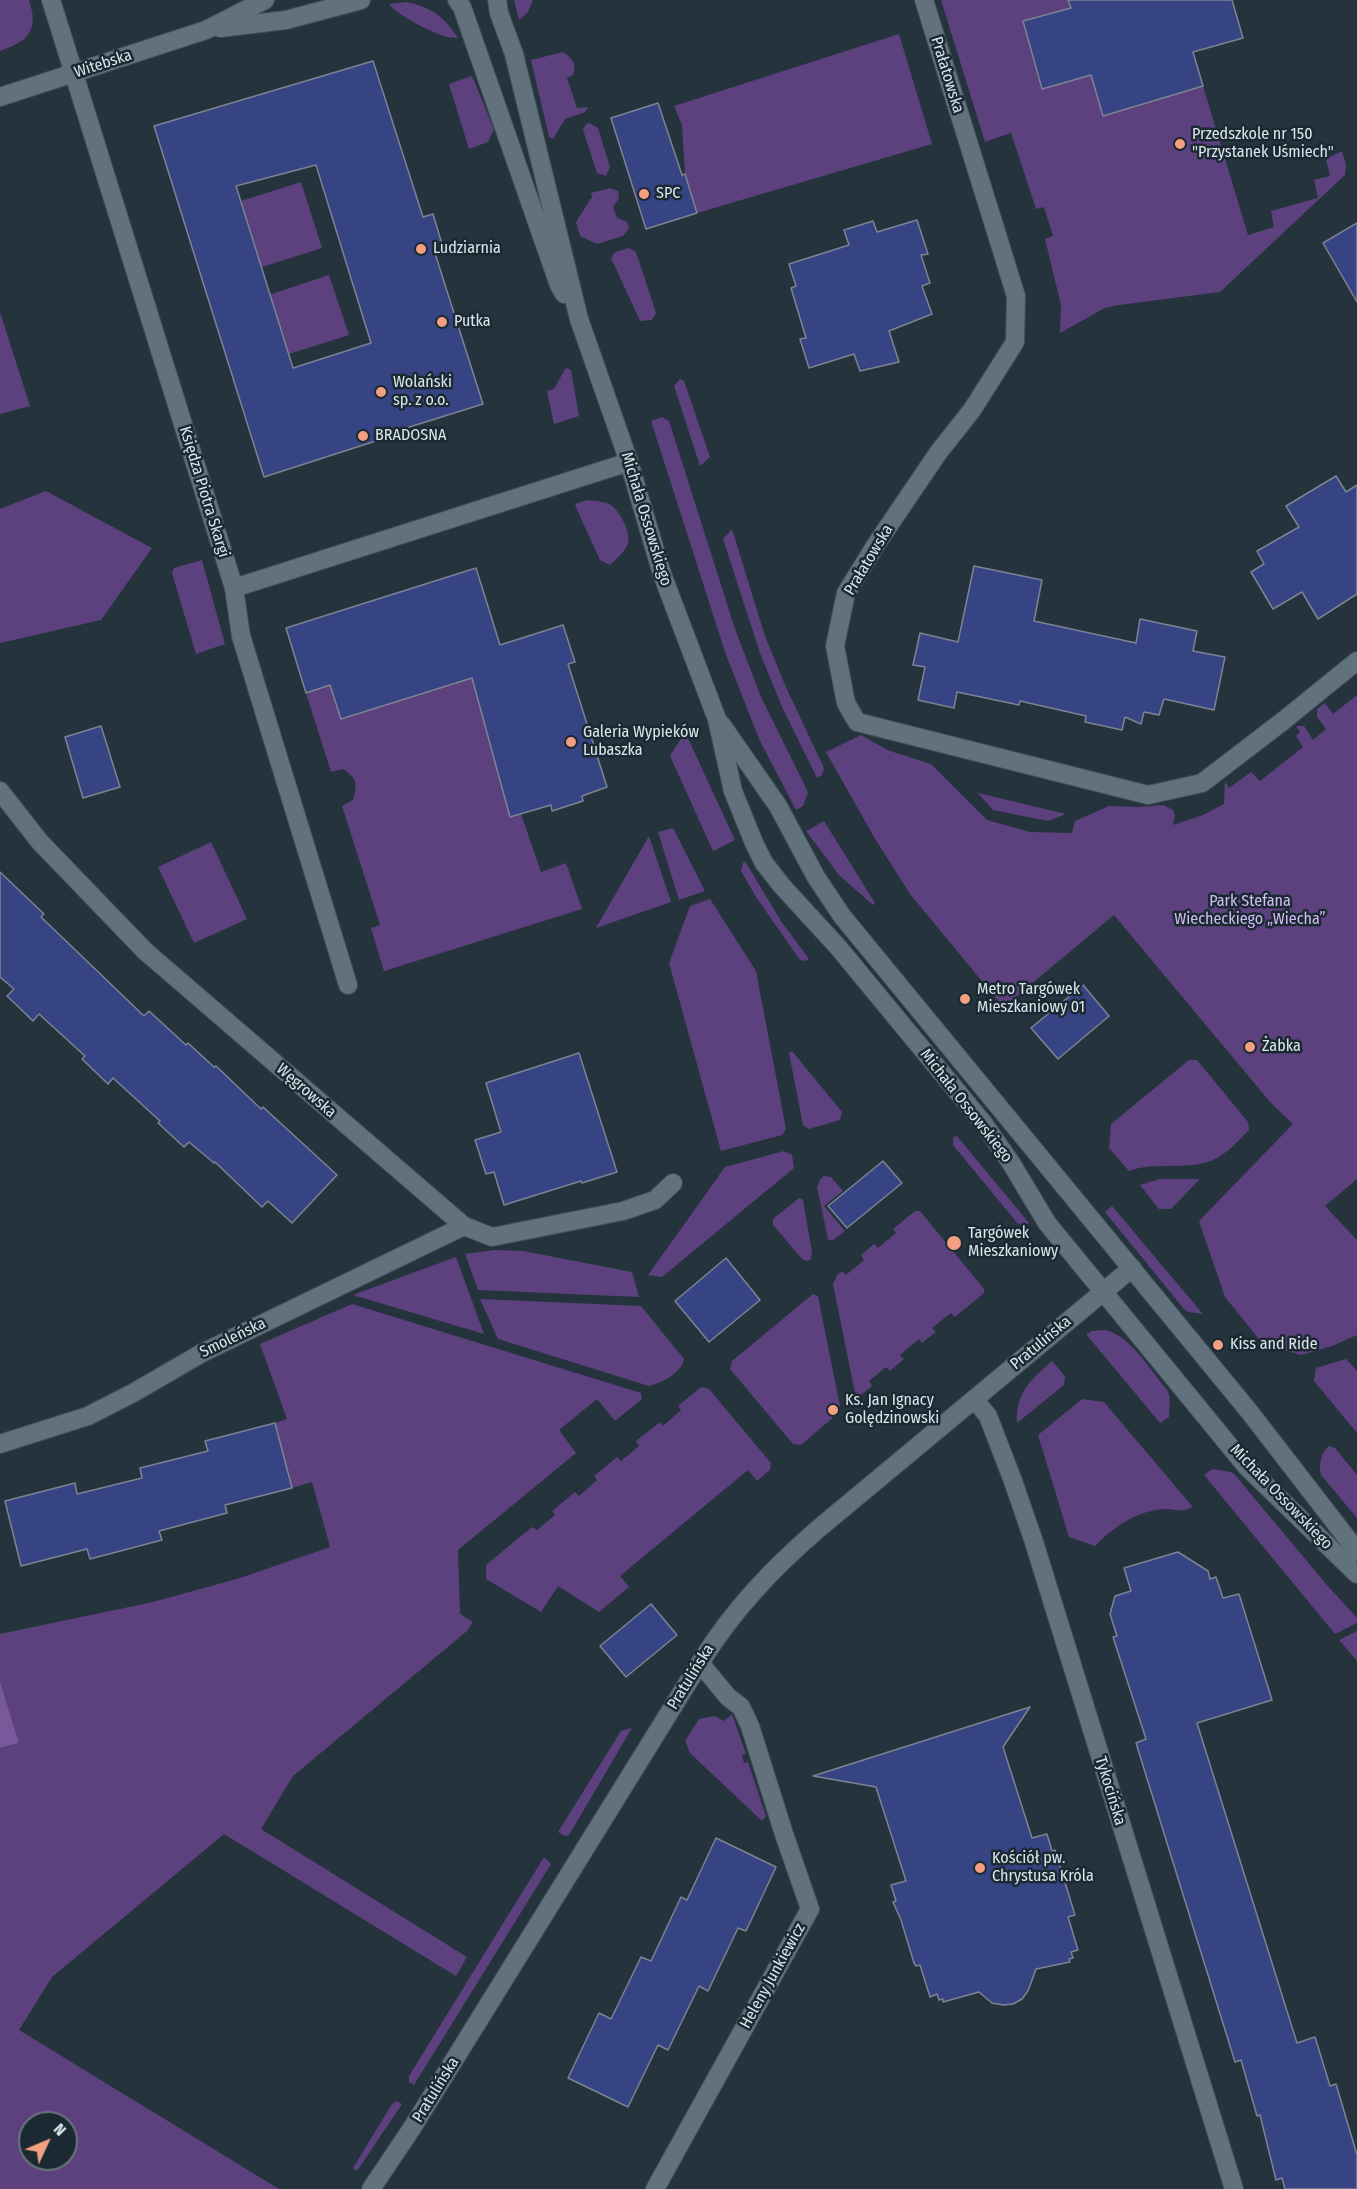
<!DOCTYPE html>
<meta charset="utf-8">
<style>
body{margin:0}
#map{position:relative;width:1357px;height:2189px;overflow:hidden;background:#25333d;font-family:"Fira Sans Condensed",sans-serif}
canvas{display:block}
.north{position:absolute;left:18px;top:2111px;width:60px;height:60px;box-sizing:border-box;background:#1b2933;border:2px solid #68747d;border-radius:50%;rotate:46deg;font-size:16px;font-weight:700;line-height:24px;text-align:center;color:#dce5eb}
.north::after{content:'';display:block;margin:auto;width:21px;height:27px;background:#f39f82;clip-path:polygon(50% 0,100% 100%,50% 72%,0 100%)}
</style>
<div id="map">
<canvas width="1357" height="2189"></canvas>
<div class="north">N</div>
</div>
<script>
const ctx = document.querySelector('canvas').getContext('2d');
ctx.lineJoin = 'round';
function paint(path, color) { ctx.fillStyle = color; ctx.fill(path, 'evenodd'); }
function trace(path, color, width, dash) { ctx.strokeStyle = color; ctx.lineWidth = width; ctx.lineCap = dash ? 'butt' : 'round'; ctx.setLineDash(dash || []); ctx.stroke(path); }
function label(font, color, halo, rows, align = 'center') {
  ctx.font = font + ' "Fira Sans Condensed",sans-serif'; ctx.lineWidth = 5; ctx.setLineDash([]); ctx.textBaseline = 'middle'; ctx.strokeStyle = halo; ctx.fillStyle = color; for (const [text, x, y, turn = 0] of rows) {
    ctx.save(); ctx.translate(x, y); ctx.rotate((+turn || 0) * Math.PI / 180); ctx.textAlign = isNaN(turn) ? turn : align; if (halo) ctx.strokeText(text, 0, 0); ctx.fillText(text, 0, 0); ctx.restore();
  }
}
paint(new Path2D(`
 M0 0H29C39 30 29 41 0 51Z
 M514 0H533L528 12 519 20Z
 M941 0H1068L1071 8 1023 21 1041 89 1091 75 1103 116 1203 86 1248 235 1274 227 1271 211 1318 198 1314 180 1330 176 1326 159 1342 151 1346 165 1345 175 1220 292 1119 305 1105 308 1060 333 1061 305 1045 239 1053 236 1044 207 1036 209 1011 133 985 142Z
 M407 2C432 8 444 16 458 38 443 40 398 16 389 4Z
 M899 34 932 144 697 213 685 174 682 125 674 106Z
 M563 52C573 59 577 64 573 75L567 78 577 108 588 107 585 112 565 119 553 139 549 137 531 60Z
 M472 76 494 129 488 142 469 149 449 84Z
 M589 123 598 128 610 167 606 176 597 173 583 130 586 124Z
 M301 182 322 248 262 267 241 201Z
 M610 188 618 191 619 198 613 207 617 218 627 222 629 228 623 236 597 244 580 236 576 222 592 197 591 193Z
 M246 222 269 295 329 275 349 335 289 354 223 345 189 240Z
 M629 248 636 252 656 313 652 320 640 321 611 258 615 252Z
 M0 312 30 406 0 414Z
 M567 368 571 370 579 416 554 424 547 391 554 389 565 369Z
 M680 379 684 381 710 457 700 466 674 386Z
 M662 417 669 421 735 629 761 697 808 792 803 806 796 810 760 741 726 655 651 421Z
 M46 491 152 548 101 620 0 643V509Z
 M587 500C595 501 604 501 611 505 620 512 631 531 628 543 626 551 616 559 610 565L600 560C592 541 582 523 575 504Z
 M732 529 765 636 785 685 824 768 822 775 817 778 782 707 760 653 723 539Z
 M202 560 225 644 196 654 172 573 174 568Z
 M472 678 510 815 521 814 541 872 566 863 582 909 384 971 371 928 380 925 342 806 353 800C358 785 357 778 343 769L331 772 306 693 330 685 342 719Z
 M1357 695V1179L1325 1206 1357 1240V1335L1332 1346 1301 1355 1263 1344 1225 1297 1199 1221 1293 1124 1271 1103 1114 915 1006 1005 1000 1003 910 894 874 837 826 752 861 735 887 750 931 764 987 820 1030 832 1072 833 1075 821 1109 806 1138 807 1163 805 1173 810 1175 815 1173 825 1203 815 1224 804 1225 781 1229 788 1251 772 1260 781 1303 747 1296 736 1300 732 1296 726H1304L1313 740 1326 729 1317 717V709L1325 703 1333 714Z
 M685 732 735 840 713 851 670 756Z
 M978 793 1066 814 1048 821 993 810Z
 M824 821 875 903 873 905 839 875 806 831Z
 M673 828 705 891 679 900 658 832Z
 M649 836 671 902 596 928Z
 M211 842 247 919 194 943 158 867Z
 M745 861 781 921 809 959 806 961 800 960 756 897 741 871 743 863Z
 M710 899 756 971 786 1129 782 1135 721 1151 669 963 690 906Z
 M792 1051 842 1112 840 1120 809 1129 803 1125 789 1053Z
 M1189 1060H1197L1248 1122 1249 1130C1238 1141 1227 1154 1213 1160 1186 1171 1156 1161 1129 1171L1109 1148 1111 1124Z
 M956 1135 1029 1223 1026 1225 1018 1224 953 1145V1138Z
 M784 1151 792 1155 794 1168 662 1277 648 1275 725 1167Z
 M824 1176 831 1177 843 1191 824 1206 845 1231 832 1241 828 1239 817 1187 820 1180Z
 M1160 1179H1200L1171 1209H1159L1140 1185Z
 M799 1198 803 1200 812 1252 811 1259 808 1261 803 1260 773 1225V1219Z
 M1112 1206 1203 1314 1188 1312 1184 1309 1105 1212Z
 M915 1211H920L984 1289V1293L955 1317 951 1313 932 1328 936 1332 922 1343 919 1339 900 1355 904 1359 890 1371 886 1367 869 1381 872 1386 861 1395 855 1393 833 1284 837 1275 842 1271 846 1275 864 1260 861 1255 874 1244 878 1248 896 1233 893 1229Z
 M495 1250 523 1251 632 1272 639 1297 478 1290 465 1254Z
 M456 1257 484 1334 353 1295Z
 M813 1294 818 1296 840 1406 836 1415 801 1445 793 1444 730 1369 732 1361Z
 M480 1299 641 1306 684 1359C681 1373 662 1383 649 1386L498 1339Z
 M352 1304 641 1393 642 1399 615 1421 597 1399 559 1430 576 1453 458 1550 460 1614 473 1622 467 1631 293 1776 261 1829 467 1957 456 1976 224 1834 52 1977 19 2030 279 2189H0V1748L19 1743 0 1681V1634L153 1602 240 1578 330 1547 312 1482 292 1488 275 1423 287 1419 260 1344ZM30 2123H66V2159H30Z
 M1105 1330C1130 1335 1151 1371 1167 1390L1170 1397 1169 1417 1160 1423 1086 1334 1092 1331Z
 M1346 1359 1357 1371V1433L1314 1381 1316 1368Z
 M1052 1361 1065 1376 1064 1385 1017 1423C1015 1394 1031 1379 1052 1361Z
 M701 1387 709 1389 771 1463 770 1470 757 1481 748 1470 620 1576 629 1587 599 1612 558 1586 541 1612 486 1579V1565L532 1527 537 1530 555 1515 552 1511 575 1492 579 1496 597 1480 594 1476 617 1457 621 1461 639 1446 636 1441 660 1422 663 1426 681 1410 678 1406Z
 M1082 1399 1104 1402 1193 1507C1182 1513 1177 1509 1165 1509 1136 1511 1115 1526 1095 1546L1069 1537 1038 1435Z
 M1329 1446 1335 1448 1357 1475V1518L1321 1475C1318 1465 1321 1453 1329 1446Z
 M1212 1469 1231 1472 1235 1475 1326 1584 1357 1618V1623L1335 1634 1204 1475Z
 M1357 1631V1661L1339 1640Z
 M732 1714 746 1754 742 1755 744 1763 748 1762 766 1816 762 1821 690 1753 685 1741 699 1719 715 1716 724 1721Z
 M632 1728 569 1835 565 1836 558 1832 621 1731Z
 M544 1857 551 1864 414 2085 409 2082V2076Z
 M397 2101 402 2104 357 2171 353 2168 392 2104Z`), '#5d417e');
paint(new Path2D(`
 M0 1681 19 1743 0 1748Z`), '#77599c');
const building = new Path2D(`
 M1068 0H1232L1243 38 1193 52 1203 86 1103 116 1091 75 1042 89 1023 21 1071 8Z
 M373 61 423 217 433 214 442 244 433 247 483 404 384 435 385 438 264 477 154 126ZM316 165 371 343 293 368 236 186Z
 M658 103 682 175 685 174 697 213 646 229 611 118Z
 M917 220 928 254 921 255 930 283 922 286 932 314 889 331 899 362 860 371 854 354 809 368 800 339 806 338 791 288 796 286 789 264 849 245 844 230 873 221 877 232Z
 M1357 223V302L1323 243Z
 M1336 476 1346 492 1357 485V594L1318 619 1302 592 1273 609 1251 572 1264 564 1257 551 1299 527 1286 506Z
 M974 566 1042 580 1034 621 1136 643 1140 619 1197 631 1193 651 1225 657 1214 710 1164 699 1159 715 1144 712 1141 724 1125 717 1122 730 1085 722 1086 716 1020 701 1019 705 957 692 954 708 918 700 925 667 913 665 920 633 958 642Z
 M476 568 500 645 563 625 575 662 568 664 607 787 582 796 583 801 552 811 551 805 510 817 472 678 341 719 330 685 306 693 286 628Z
 M101 726 120 787 83 798 65 737Z
 M0 872 44 914 41 917 144 1016 149 1011 186 1045 188 1043 214 1067 216 1066 261 1109 263 1107 337 1175 292 1223 268 1201 262 1207 215 1162 214 1163 189 1142 184 1147 158 1123 160 1121 113 1078 108 1084 82 1059 85 1056 39 1014 33 1021 7 996 14 989 0 977Z
 M1083 985 1109 1016 1058 1059 1031 1028Z
 M579 1053 617 1172 582 1183 581 1181 504 1205 494 1172 486 1174 475 1140 501 1132 486 1083Z
 M883 1161 902 1183 847 1228 828 1206Z
 M726 1258 760 1300 709 1342 675 1301Z
 M275 1423 292 1488 225 1505 227 1513 159 1531 162 1540 90 1559 87 1549 21 1566 5 1501 75 1483 77 1494 142 1478 140 1468 208 1451 205 1441Z
 M1178 1552 1208 1571 1210 1579 1216 1577 1223 1598 1239 1594 1272 1700 1197 1723 1297 2043 1315 2037 1330 2086 1336 2084 1357 2155V2189H1285L1282 2178 1276 2180 1260 2115 1257 2116 1241 2060 1235 2062 1136 1743 1146 1739 1113 1637 1117 1636 1110 1614 1115 1596 1131 1591 1124 1568Z
 M651 1604 677 1635 626 1677 600 1646Z
 M1030 1707 1003 1747 1032 1838 1047 1834 1052 1851 1055 1850 1075 1915 1068 1917 1078 1950 1071 1952 1073 1958 1069 1959 1070 1962 1036 1969 1028 1991 1022 1999 1013 2004 1003 2005 992 2003 979 1992 943 2002V1999L939 2000 937 1994 930 1997 920 1965 916 1966 914 1963 901 1920 893 1902 896 1901 891 1885 906 1881 876 1787 813 1776Z
 M716 1838 776 1867 746 1931 738 1928 708 1991 699 1986 668 2050 658 2045 628 2107 568 2078 599 2013 611 2019 641 1957 651 1961 681 1897 687 1900Z`);
paint(building, '#374483');
trace(building, '#7d8393', 1.5);
const street = new Path2D(`
 M51 0 234 588 241 636 348 985
 M924 0 1016 296 1015 342 972 410 938 453 877 543 846 593 835 646 846 703 857 722 1148 795 1202 783 1283 721 1357 661
 M220 28 286 20 361 0
 M0 97 206 30 265 0
 M234 588 629 462
 M0 791 40 842 145 951 464 1226 492 1237 623 1211 655 1200 673 1183
 M974 1399 988 1416 1013 1481 1034 1542 1234 2189
 M0 1444 88 1416 133 1393 202 1353 464 1226
 M371 2189 412 2128 700 1663C733 1610 771 1570 818 1529L1132 1268
 M655 2189 810 1909 784 1834 750 1726 741 1707 728 1697 700 1663`);
const secondary = new Path2D(`
 M457 0 462 7 559 285 564 294
 M497 0 499 13 514 54 579 319 629 462 662 574 717 719 733 791 754 843 764 863 782 886 838 947 984 1124 1011 1163 1047 1223 1246 1466 1357 1574
 M721 724 778 806 816 877 842 916 1248 1410 1357 1551`);
trace(street, '#434f58', 20);
trace(secondary, '#434f58', 20);
trace(street, '#61717d', 18);
trace(secondary, '#61717d', 18);
for (const [x, y, r, color] of [
 [1180,144,6,"#f39f82"],
 [644,194,6,"#f39f82"],
 [421,249,6,"#f39f82"],
 [442,322,6,"#f39f82"],
 [381,392,6,"#f39f82"],
 [363,436,6,"#f39f82"],
 [571,742,6,"#f39f82"],
 [965,999,6,"#f39f82"],
 [1250,1047,6,"#f39f82"],
 [954,1243,8,"#f39f82"],
 [1218,1345,6,"#f39f82"],
 [833,1410,6,"#f39f82"],
 [980,1868,6,"#f39f82"]
]) { const dot = new Path2D(); dot.arc(x, y, r, 0, 2 * Math.PI); ctx.fillStyle = color; ctx.fill(dot); trace(dot, '#1b2933', 2); }
label('16px', '#dce5eb', '#1b2933', [
 ["Witebska",103,64,-18],
 ["Prałatowska",947,75,73],
 ["Księdza Piotra Skargi",204,492,73],
 ["Michała Ossowskiego",646,519,73],
 ["Prałatowska",869,560,-59],
 ["Węgrowska",306,1091,41],
 ["Michała Ossowskiego",966,1106,52],
 ["Smoleńska",233,1338,-26],
 ["Pratulińska",1041,1343,-40],
 ["Michała Ossowskiego",1281,1497,46],
 ["Pratulińska",691,1677,-58],
 ["Tykocińska",1110,1791,73],
 ["Heleny Junkiewicz",773,1976,-61],
 ["Pratulińska",436,2090,-58]
]);
label('16px', '#dce5eb', '#1b2933', [
 ["Przedszkole nr 150",1192,135],
 ["\"Przystanek Uśmiech\"",1192,153],
 ["SPC",656,194],
 ["Ludziarnia",433,249],
 ["Putka",454,322],
 ["Wolański",393,383],
 ["sp. z o.o.",393,401],
 ["BRADOSNA",375,436],
 ["Galeria Wypieków",583,733],
 ["Lubaszka",583,751],
 ["Metro Targówek",977,990],
 ["Mieszkaniowy 01",977,1008],
 ["Żabka",1262,1047],
 ["Targówek",968,1234],
 ["Mieszkaniowy",968,1252],
 ["Kiss and Ride",1230,1345],
 ["Ks. Jan Ignacy",845,1401],
 ["Golędzinowski",845,1419],
 ["Kościół pw.",992,1859],
 ["Chrystusa Króla",992,1877]
], 'left');
label('16px', '#d3bcf4', '#1b2933', [
 ["Park Stefana",1250,902],
 ["Wiecheckiego „Wiecha”",1250,920]
]);
</script>
